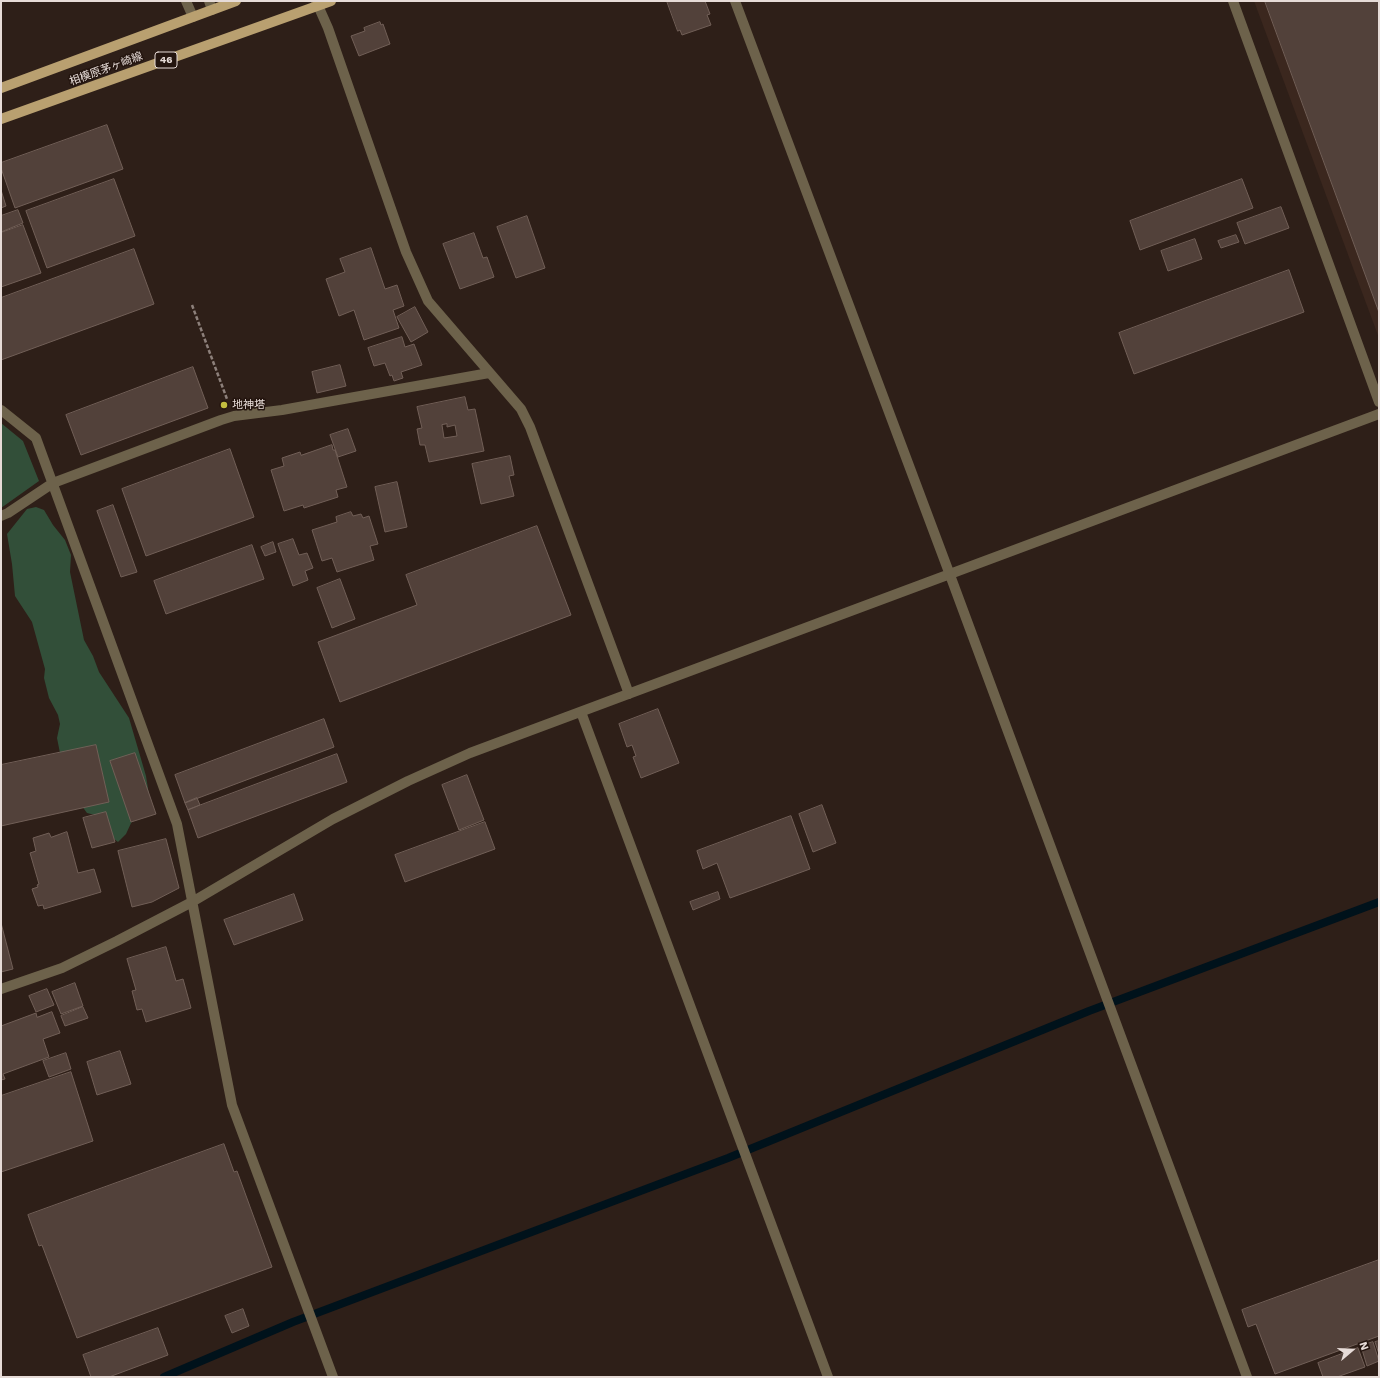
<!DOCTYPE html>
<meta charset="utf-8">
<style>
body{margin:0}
#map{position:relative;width:1380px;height:1378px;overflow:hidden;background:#2e1f18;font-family:"Work Sans",sans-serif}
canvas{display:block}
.frame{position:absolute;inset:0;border:2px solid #e6dbd7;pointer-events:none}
.north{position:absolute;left:1332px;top:1330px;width:40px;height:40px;-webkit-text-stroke:3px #24150f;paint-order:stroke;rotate:71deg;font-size:11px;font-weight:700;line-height:16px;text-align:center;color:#e6dbd7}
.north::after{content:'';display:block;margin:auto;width:14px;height:18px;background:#e6dbd7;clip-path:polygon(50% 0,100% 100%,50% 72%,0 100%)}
</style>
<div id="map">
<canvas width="1380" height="1378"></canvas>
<div class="frame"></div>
<div class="north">N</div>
</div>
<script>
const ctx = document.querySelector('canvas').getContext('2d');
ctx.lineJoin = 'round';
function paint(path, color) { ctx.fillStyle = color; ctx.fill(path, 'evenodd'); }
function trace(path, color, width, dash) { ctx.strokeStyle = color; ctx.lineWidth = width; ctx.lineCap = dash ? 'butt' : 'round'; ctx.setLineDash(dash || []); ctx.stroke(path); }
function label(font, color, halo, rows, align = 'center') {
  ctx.font = font + ' "Work Sans","Noto Sans JP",sans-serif'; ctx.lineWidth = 3; ctx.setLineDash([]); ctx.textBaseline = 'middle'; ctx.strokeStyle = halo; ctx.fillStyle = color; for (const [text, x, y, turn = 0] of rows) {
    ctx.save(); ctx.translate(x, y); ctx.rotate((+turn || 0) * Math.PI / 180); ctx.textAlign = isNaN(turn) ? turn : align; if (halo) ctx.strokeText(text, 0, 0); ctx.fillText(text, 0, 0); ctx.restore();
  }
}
paint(new Path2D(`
 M1254 1H1379V338Z`), '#3b271e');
paint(new Path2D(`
 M1 423 23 441 39 481 1 508Z
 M36 507 44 510 53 525 65 540 71 555 70 572 84 640 93 656 99 672 129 718 146 776 149 795 132 821 126 834 118 842 110 836 99 816 87 813 79 802 60 753 57 738 60 724 58 715 49 698 44 678 45 669 32 622 15 596 12 564 7 534 27 509Z`), '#324f39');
trace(new Path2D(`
 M164 1377 293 1322 728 1158 1089 1011 1379 902`), '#00121b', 8);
const building = new Path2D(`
 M667 1H705L710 14 707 15 711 25 682 35 680 30 678 31Z
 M1265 1H1379V312Z
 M380 22 381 25 383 24 390 44 359 56 351 36 365 31 364 28Z
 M107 125 123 169 15 208 1 168V163Z
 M114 179 135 236 47 268 26 211Z
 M1242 179 1253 208 1140 250 1130 221Z
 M1 190 6 206 1 208Z
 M1281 207 1289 228 1245 244 1237 223Z
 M18 210 23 223 1 232V216Z
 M527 216 545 268 516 278 497 227Z
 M23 225 41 273 1 287V233Z
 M474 233 483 258 487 257 494 277 460 289 443 244Z
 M1236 235 1239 242 1221 248 1218 241Z
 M1195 239 1202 259 1168 271 1161 251Z
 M371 248 385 289 397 285 404 306 393 310 399 328 364 340 354 310 339 316 326 279 345 272 340 259Z
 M134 249 154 304 1 360V298Z
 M1289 270 1304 312 1134 374 1119 333Z
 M415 307 428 332 411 342 397 317Z
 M402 337 405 347 414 344 422 365 401 372 403 378 394 381 392 375 390 376 385 363 374 366 368 348Z
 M340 365 346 386 317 393 312 372Z
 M193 367 208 408 81 455 66 415Z
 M465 397 468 410 475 409 484 451 429 462 425 445H420L417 429 422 428 417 407ZM447 424V427L455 425 457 436 444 438 442 425Z
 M348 429 356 451 338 457 330 435Z
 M332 445 333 450H335L347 487 336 490 338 497 304 508 303 505 284 511 271 470 284 466 282 458 300 452 301 455Z
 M230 449 254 517 146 556 122 489Z
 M510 456 514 475 509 476 514 496 481 504 472 464Z
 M397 482 407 527 385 532 375 487Z
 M113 505 137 572 121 577 97 511Z
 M351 512 353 516 361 514 363 518 369 516 378 544 370 546 374 560 337 572 332 558 322 561 312 530 337 522 336 517Z
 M537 526 571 615 340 702 318 642 417 605 406 575Z
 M293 539 299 555 307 553 313 568 305 571 308 580 293 586 278 544Z
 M273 542 276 552 265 556 261 547Z
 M252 545 264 579 166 614 154 581Z
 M340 579 355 619 332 628 317 588Z
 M658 709 679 763 641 778 633 757 636 756 632 745 627 747 619 724Z
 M324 719 334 747 185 803 175 775Z
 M96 745 109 802 1 826V765Z
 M135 753 156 814 131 822 110 761Z
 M337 754 347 782 198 838 188 810Z
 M467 775 484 820 459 830 442 785Z
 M197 798 200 805 188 810 185 803Z
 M822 805 836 843 813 852 799 814Z
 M106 812 115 842 92 848 83 818Z
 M791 816 810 869 730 898 717 863 703 869 697 851Z
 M485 822 495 849 405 882 395 855Z
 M67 832 78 873 94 869 101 892 44 909 43 905 38 906 32 889 38 887 37 885 39 884 30 853 36 851 33 838 49 833 51 837Z
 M166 839 179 888 152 902 132 907 118 851Z
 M718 892 720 899 693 910 690 902Z
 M294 894 303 920 234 945 224 920Z
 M1 923 13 969 1 972Z
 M166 947 176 981 183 979 191 1008 146 1022 142 1009 137 1010 132 991 136 990 127 959Z
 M75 983 83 1006 61 1014 52 992Z
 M47 989 54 1005 36 1012 29 996Z
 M83 1007 88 1018 65 1026 61 1016Z
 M52 1012 60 1033 43 1039 49 1057 3 1074 5 1079 1 1080V1026L36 1013 37 1017Z
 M120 1051 131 1084 97 1095 87 1062Z
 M66 1053 71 1069 49 1077 43 1061Z
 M71 1072 93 1141 1 1172V1096Z
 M224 1144 234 1172 237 1171 272 1267 77 1338 42 1245 39 1246 28 1215Z
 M1379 1260V1336L1275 1374 1256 1324 1248 1327 1242 1310Z
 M243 1309 249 1326 232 1333 225 1316Z
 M158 1328 168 1355 109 1377H91L83 1355Z
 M1379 1341V1354L1375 1342Z
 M1373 1342 1379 1361 1367 1366 1361 1346Z
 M1358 1348 1365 1367 1337 1377H1323L1318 1363Z`);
paint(building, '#52413a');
trace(building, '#715f57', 1);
trace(new Path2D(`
 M192 305 227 399`), '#8d807b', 2.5, [4, 2]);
trace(new Path2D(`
 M186 1 193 17
 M209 1 212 10
 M316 1 328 28 406 252 428 301 521 409 530 427 629 694
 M735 1 950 575 1247 1377
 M1233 1 1379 402
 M1 410 36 438 177 824 232 1105 333 1377
 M1 516 8 513 53 483 221 420 234 416 282 410 489 373
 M581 712 828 1377
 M1 989 62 968 117 941 192 902 333 819 408 781 470 753 1379 414`), '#6d624b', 10);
trace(new Path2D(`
 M1 88 236 1
 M1 119 331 1`), '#b9a070', 10);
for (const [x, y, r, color] of [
 [224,405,4,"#c2bd3f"]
]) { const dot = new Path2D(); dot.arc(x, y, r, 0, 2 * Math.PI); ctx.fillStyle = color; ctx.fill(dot); trace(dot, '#24150f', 1.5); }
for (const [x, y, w] of [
 [166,60,22]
]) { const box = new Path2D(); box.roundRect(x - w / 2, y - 8, w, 16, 3); ctx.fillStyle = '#24150f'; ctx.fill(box); trace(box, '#e6dbd7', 1); }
label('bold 10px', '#e6dbd7', null, [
 ["46",166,60]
]);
label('11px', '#e6dbd7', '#24150f', [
 ["相模原茅ヶ崎線",106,69,-20]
]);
label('11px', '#e6dbd7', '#24150f', [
 ["地神塔",232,405]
], 'left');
</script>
